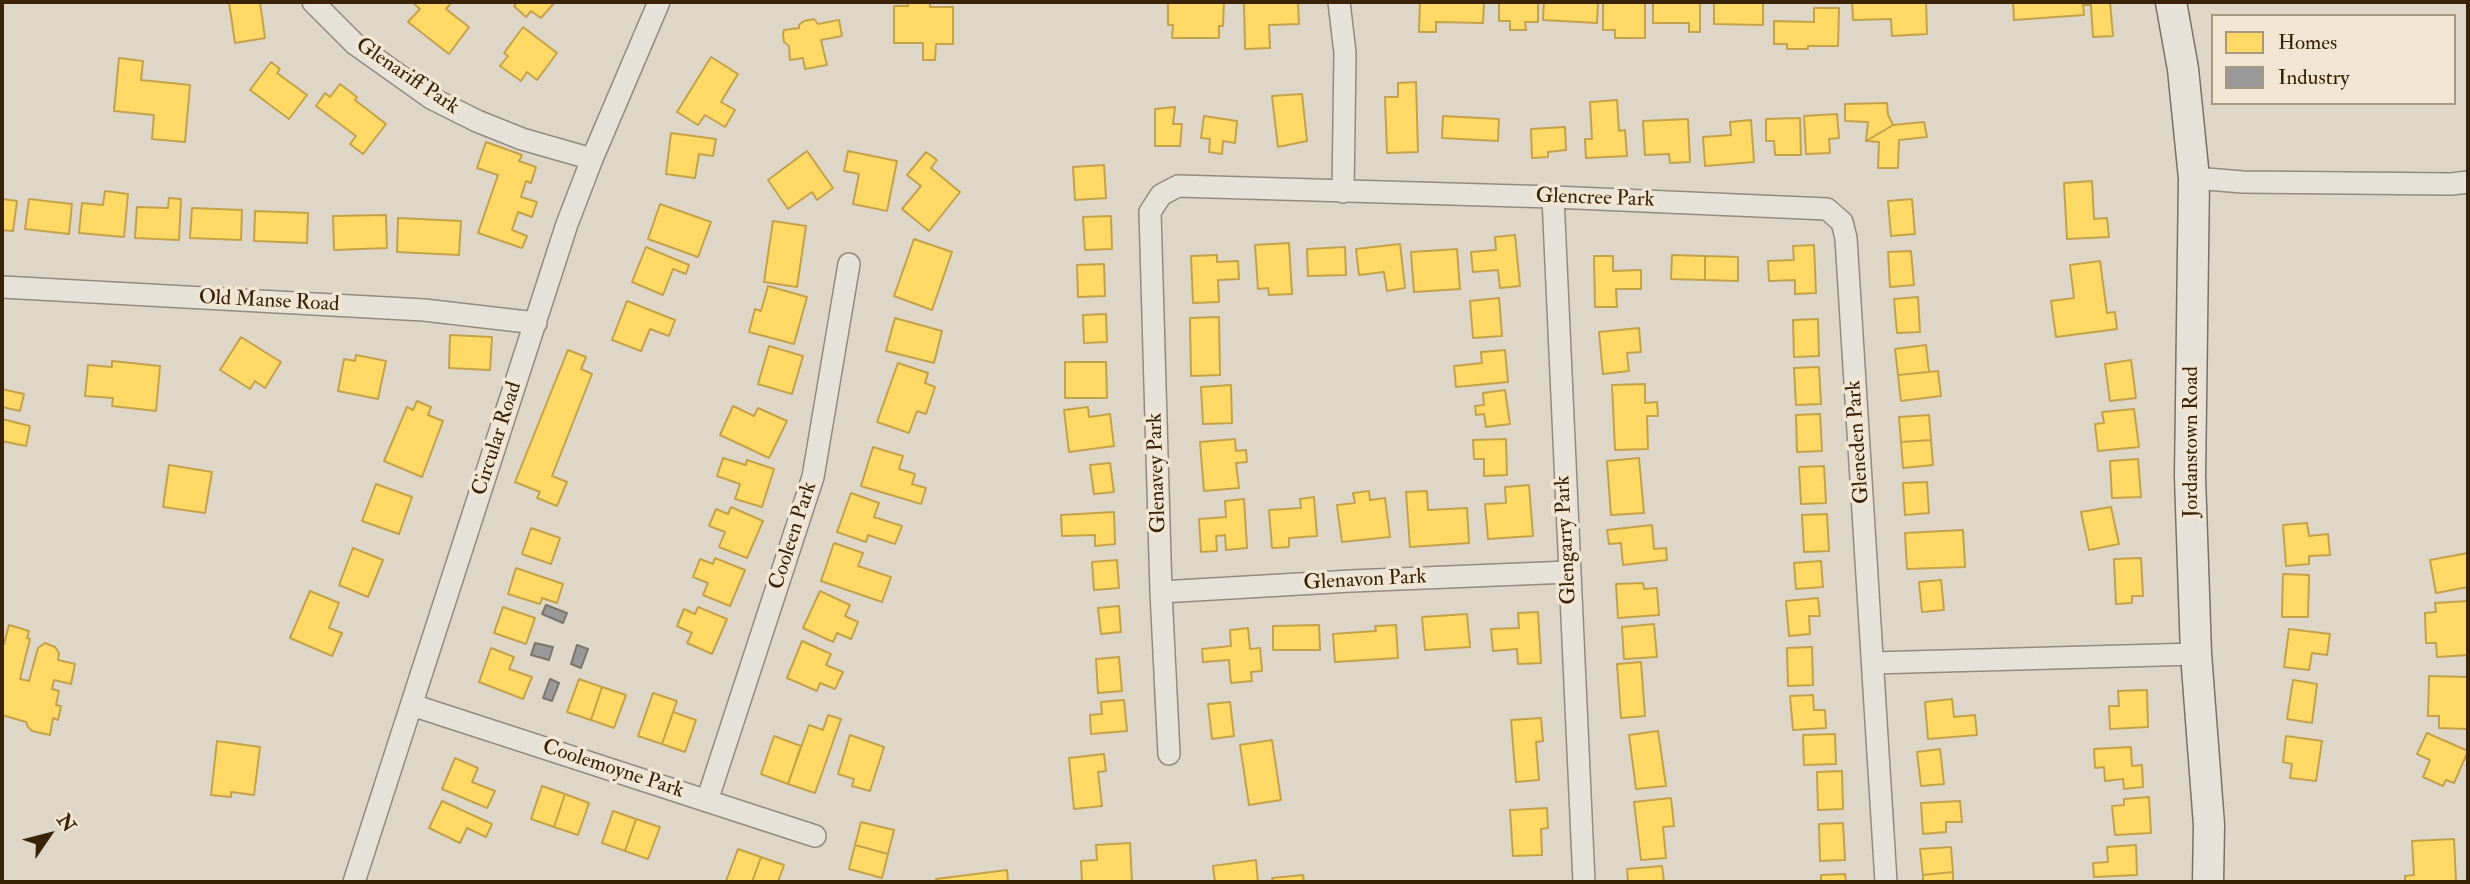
<!DOCTYPE html>
<style>
body{margin:0}
#map{position:relative;width:2470px;height:884px;overflow:hidden;background:#ded6c6;font-family:"IM FELL Double Pica",serif}
canvas{display:block}
.frame{position:absolute;inset:0;border:4px solid #392206;pointer-events:none}
.legend{position:absolute;left:2211px;top:14px;width:245px;height:91px;box-sizing:border-box;background:#f0e6d3;border:2px solid #a79881;margin:0;padding:9px 12px;list-style:none;font-size:21px;color:#392206}
.legend li{display:flex;align-items:center;gap:14px;height:35px}
.legend b{width:35px;border:2px solid #a79881}
.north{position:absolute;left:14px;top:800px;width:70px;height:70px;-webkit-text-stroke:5px #f0e6d3;paint-order:stroke;rotate:55deg;font-size:19px;font-weight:700;line-height:28px;text-align:center;color:#392206}
.north::after{content:'';display:block;margin:auto;width:24px;height:32px;background:#392206;clip-path:polygon(50% 0,100% 100%,50% 72%,0 100%)}
</style>
<div id="map">
<canvas width="2470" height="884"></canvas>
<div class="frame"></div>
<ul class="legend">
<li><b style="height:19px;background:#ffd966"></b>Homes</li>
<li><b style="height:19px;background:#999"></b>Industry</li>
</ul>
<div class="north">N</div>
</div>
<script>
const ctx = document.querySelector('canvas').getContext('2d');
ctx.lineJoin = 'round';
function paint(path, color) { ctx.fillStyle = color; ctx.fill(path, 'evenodd'); }
function trace(path, color, width, dash) { ctx.strokeStyle = color; ctx.lineWidth = width; ctx.lineCap = dash ? 'butt' : 'round'; ctx.setLineDash(dash || []); ctx.stroke(path); }
function label(font, color, halo, rows, align = 'center') {
  ctx.font = font + ' "IM FELL Double Pica",serif'; ctx.lineWidth = 7; ctx.setLineDash([]); ctx.textBaseline = 'middle'; ctx.strokeStyle = halo; ctx.fillStyle = color; for (const [text, x, y, turn = 0] of rows) {
    ctx.save(); ctx.translate(x, y); ctx.rotate((+turn || 0) * Math.PI / 180); ctx.textAlign = isNaN(turn) ? turn : align; if (halo) ctx.strokeText(text, 0, 0); ctx.fillText(text, 0, 0); ctx.restore();
  }
}
const homes = new Path2D(`
 M229 2H260L265 38 235 43Z
 M412 2H452L446 9 469 27 449 54 408 22 420 9Z
 M517 2H555L541 18 531 11 526 17 514 6Z
 M908 2H930V7H953V44H936L935 60H923V43H894V6H908Z
 M1168 2H1224L1223 26H1219V38H1172L1173 25H1168Z
 M1244 2H1298L1299 24 1269 25 1270 48 1245 49Z
 M1420 2H1484L1483 23 1436 22V32H1419Z
 M1499 2H1538V22H1525L1526 30H1510V21H1499Z
 M1544 2H1598L1597 23 1543 20Z
 M1603 2H1645V38H1615V30H1603Z
 M1653 2H1700V32H1689V23H1653Z
 M1714 2H1763V25L1714 24Z
 M1852 2H1926L1927 34 1892 36 1891 19 1853 20Z
 M2013 2H2110L2113 36 2093 37 2091 5H2083L2084 15 2014 20Z
 M1814 8H1839L1838 46H1808V49H1787V44H1774V21L1814 22Z
 M814 19 818 24 839 20 842 36 821 40 827 65 805 69 803 58 790 60 789 46 784 42 783 34 784 30 799 28V25L804 21Z
 M523 27 557 53 537 80 527 72 521 81 500 66 508 56 504 53Z
 M711 57 738 74 721 102 735 110 725 127 705 115 698 125 677 112Z
 M119 58 143 61 141 80 190 85 185 142 152 139 154 115 114 111Z
 M271 62 280 69 277 73 307 95 289 119 250 90Z
 M1416 82 1418 152 1387 153 1385 97H1398V83Z
 M340 84 357 97 355 100 386 124 363 154 350 144 356 136 316 106 325 93 330 97Z
 M1302 94 1307 141 1278 147 1272 96Z
 M1617 100 1619 131 1625 130 1627 156 1586 158 1585 139H1592L1590 102Z
 M1887 103 1888 115 1893 125 1866 141 1868 122 1845 121V104Z
 M1175 107 1173 124H1182L1180 146H1155V109Z
 M1837 114 1839 138 1829 139 1830 153 1806 154 1804 116Z
 M1204 116 1237 121 1235 143 1223 141 1222 154 1209 152 1210 139 1201 138Z
 M1443 116 1499 119 1498 141 1442 138Z
 M1800 118 1801 155H1775L1774 141H1766V119Z
 M1688 119 1690 162 1670 163 1669 154 1645 155 1643 121Z
 M1751 120 1754 162 1705 166 1703 137 1731 135 1730 122Z
 M1924 122 1927 137 1899 140 1898 168H1878L1879 142 1866 141 1893 125Z
 M1565 127 1566 150 1548 152V157L1532 158 1531 129Z
 M671 133 716 139 713 156 699 154 695 178 666 174Z
 M486 142 522 155 519 161 536 167 531 183 526 181 521 197 537 202 532 217 518 212 512 230 527 236 522 248 478 233 498 175 477 168Z
 M807 151 833 188 817 200 812 192 788 209 768 180Z
 M848 151 897 161 887 211 853 204 859 174 844 171Z
 M926 152 937 160 931 168 960 192 929 231 902 209 921 186 907 175Z
 M1104 165 1106 198 1075 200 1073 167Z
 M2092 181 2094 219 2107 218 2109 237 2067 239 2064 183Z
 M105 191 128 194 124 237 79 233 82 203 103 205Z
 M169 198 181 199 179 240 135 238 137 207 168 208Z
 M2 199 17 201 13 231 2 230Z
 M29 199 72 204 69 234 25 229Z
 M1912 199 1915 234 1891 236 1888 201Z
 M660 204 711 222 698 257 648 239Z
 M192 208 242 210 241 240 190 238Z
 M255 211 308 213 307 243 254 241Z
 M386 215 387 248 334 250 333 216Z
 M1111 216 1112 249 1085 250 1083 217Z
 M398 218 461 221 459 255 397 252Z
 M773 221 806 226 797 287 764 282Z
 M1515 235 1520 286 1500 288 1498 270 1473 272 1471 252 1496 250 1495 237Z
 M914 239 952 252 932 310 894 296Z
 M1289 243 1292 294 1269 295 1268 288 1258 289 1255 245Z
 M1400 244 1405 288 1387 291 1384 272 1359 275 1356 249Z
 M1814 245 1816 293 1795 294V280L1769 281 1768 261 1794 260 1793 246Z
 M646 247 689 265 686 274 673 269 663 295 632 282Z
 M1345 247 1346 275 1308 276 1307 249Z
 M1457 249 1460 289 1414 292 1411 252Z
 M1911 251 1914 285 1890 287 1888 252Z
 M1217 255V262L1238 261 1239 279 1218 280 1219 302 1193 303 1191 256Z
 M1672 255 1705 256V280L1671 279Z
 M1594 256H1613V271L1641 270V289H1616L1617 307H1595Z
 M1705 256 1738 257V281L1705 280Z
 M2100 261 2107 313 2115 312 2117 329 2056 337 2051 301 2074 298 2070 265Z
 M1104 264 1105 296 1078 297 1077 265Z
 M768 286 807 297 794 344 749 332 755 309 761 311Z
 M1918 297 1920 332 1897 333 1894 299Z
 M1499 298 1502 336 1473 338 1470 301Z
 M627 301 675 320 669 336 650 329 641 351 612 340Z
 M1106 314 1107 342 1084 343 1083 315Z
 M1219 317 1220 375 1191 376 1190 318Z
 M895 318 942 331 934 363 886 351Z
 M1818 319 1819 356 1794 357 1793 320Z
 M1639 328 1641 352 1627 353 1629 371 1603 374 1599 332Z
 M450 335 492 337 490 370 449 368Z
 M241 337 281 362 265 388 255 381 250 389 220 370Z
 M1926 345 1929 372 1898 375 1895 349Z
 M769 346 803 356 792 394 758 384Z
 M568 350 586 357 581 369 592 374 552 476 567 482 557 506 537 498 540 492 515 482Z
 M1505 350 1508 382 1456 387 1454 366 1482 363 1481 352Z
 M356 355 386 361 378 399 338 391 344 359 355 361Z
 M2131 360 2136 398 2110 401 2105 364Z
 M112 361 160 366 156 411 112 406 113 398 85 396 88 365 112 367Z
 M1065 362H1106L1107 398H1065Z
 M898 363 928 373 925 383 935 387 926 414 917 411 909 433 877 422Z
 M1819 367 1821 404 1796 405 1794 368Z
 M1938 371 1941 396 1901 401 1898 375Z
 M1645 384V403L1657 402 1658 416H1647L1648 449 1615 450 1612 385Z
 M1231 385 1232 423 1203 424 1201 387Z
 M2 389 24 394 20 411 2 407Z
 M1505 390 1510 424 1486 427 1484 414 1476 415 1475 406 1484 405 1483 393Z
 M417 401 431 407 428 415 443 421 422 477 384 461 407 407 413 410Z
 M733 406 754 416 758 408 787 421 769 458 720 435Z
 M1088 407 1089 417 1110 414 1114 446 1069 452 1064 410Z
 M2134 409 2139 447 2098 451 2095 424 2104 423 2102 412Z
 M1820 414 1822 451 1797 452 1796 415Z
 M1929 415 1931 440 1901 442 1899 417Z
 M2 419 30 426 26 446 2 441Z
 M1235 439 1236 451 1246 450 1247 462 1236 463 1239 488 1204 491 1200 442Z
 M1506 439 1507 475 1484 476V459H1474L1473 440Z
 M1931 440 1933 465 1903 468 1901 442Z
 M873 447 903 456 899 469 915 474 912 484 926 488 921 504 861 486Z
 M723 458 746 465 747 460 774 469 762 507 735 499 740 484 717 476Z
 M1639 458 1644 513 1611 515 1607 461Z
 M2138 459 2141 497 2112 498 2110 461Z
 M1110 463 1114 492 1094 494 1090 465Z
 M169 465 212 472 205 513 163 507Z
 M1824 466 1826 503 1801 504 1799 467Z
 M1927 482 1929 513 1905 515 1903 483Z
 M376 484 412 497 399 534 362 521Z
 M1529 485 1533 536 1488 539 1485 504 1506 503 1505 487Z
 M1369 491 1370 500 1385 498 1390 537 1342 542 1337 505 1355 503 1353 493Z
 M1427 491 1428 510 1467 508 1469 543 1410 547 1406 492Z
 M851 493 879 503 874 517 902 526 895 544 868 535 866 542 837 532Z
 M1314 497 1317 536 1289 538V547L1272 548 1269 510 1301 508 1300 499Z
 M1244 499 1247 548 1226 550 1225 535 1216 536 1217 551 1201 552 1199 519 1226 517 1225 501Z
 M731 507 763 521 747 558 719 547 725 532 709 526 716 509 728 514Z
 M2111 507 2119 544 2089 550 2081 512Z
 M1114 512 1115 544 1095 546V535L1062 536 1061 515Z
 M1827 514 1829 551 1804 552 1802 515Z
 M2307 523 2309 536 2328 534 2330 555 2309 556V564L2286 566 2283 525Z
 M1652 525 1654 549 1666 548 1667 560 1623 565 1621 543 1609 544 1607 530Z
 M531 528 560 538 551 564 522 554Z
 M1963 530 1965 567 1907 569 1905 533Z
 M834 543 863 553 858 566 891 577 882 602 821 581Z
 M353 548 383 560 368 597 339 585Z
 M2468 553V587L2436 593 2430 560Z
 M715 558 745 570 730 606 703 595 708 583 693 577 700 559 713 564Z
 M2141 558 2143 596H2132V603L2116 604 2114 559Z
 M1117 560 1119 588 1094 590 1092 562Z
 M1821 561 1823 587 1796 589 1794 563Z
 M516 568 563 584 557 603 542 598 540 604 508 594Z
 M2283 574 2309 575 2308 617H2282Z
 M1941 580 1944 610 1922 612 1919 582Z
 M1643 583 1644 589 1657 588 1659 615 1618 618 1616 584Z
 M310 591 339 603 329 628 342 633 332 656 290 638Z
 M820 591 850 605 845 616 858 622 851 639 837 633 833 642 803 628Z
 M1818 598 1820 616H1809L1810 634 1789 636 1786 601Z
 M2468 601V655L2437 657 2436 643H2426L2425 613 2436 612 2435 603Z
 M1119 606 1121 632 1101 634 1098 608Z
 M503 607 535 618 526 644 494 633Z
 M698 607 727 619 712 654 687 643 692 633 677 626 684 609 695 614Z
 M1538 612 1541 663 1518 664 1517 649 1493 651 1491 629 1519 628 1518 613Z
 M1467 614 1470 647 1425 650 1422 617Z
 M1654 624 1657 657 1624 659 1622 627Z
 M9 625 29 631 27 638 30 639 20 679 29 681 38 648 45 643 55 647 59 653 58 660 75 664 71 684 54 680 52 689 59 691 56 705 61 706 58 720 53 718 50 735 32 731 28 727 26 722 2 715V644H4Z
 M1319 625 1320 650H1273V626Z
 M1396 625 1398 658 1335 662 1333 634 1376 631 1375 626Z
 M1248 628 1250 649 1260 648 1262 671 1251 672 1252 681 1231 683 1229 660 1203 662 1202 649 1231 646 1230 630Z
 M2289 629 2330 634 2327 655 2312 653 2309 670 2284 667Z
 M802 641 831 654 826 665 843 672 835 689 820 683 817 691 787 678Z
 M1812 647 1813 685 1788 686 1787 648Z
 M491 648 514 657 509 669 532 677 523 699 479 682Z
 M1119 657 1122 691 1098 693 1096 659Z
 M1641 662 1645 716 1621 718 1617 664Z
 M2429 676 2468 677V729L2439 728V716H2428Z
 M579 679 602 687 591 720 567 712Z
 M2293 680 2317 684 2312 723 2287 719Z
 M602 687 626 695 614 728 591 720Z
 M2147 690 2148 727 2110 729 2109 706H2119L2118 691Z
 M653 693 677 701 662 744 638 736Z
 M1813 695 1814 710H1825L1826 728 1793 730 1790 696Z
 M1952 699 1954 717 1975 715 1977 735 1928 739 1925 702Z
 M1124 700 1127 731 1091 734 1090 715 1102 714 1101 702Z
 M1230 702 1234 736 1212 739 1208 704Z
 M673 712 696 720 685 752 662 744Z
 M828 715 841 719 815 793 788 784 809 725 823 730Z
 M1541 718 1543 741 1536 742 1539 780 1516 782 1511 720Z
 M1658 731 1666 786 1636 789 1629 735Z
 M2427 733 2468 751 2454 783 2446 780 2443 786 2423 777 2430 760 2417 754Z
 M1835 734 1836 764 1804 765 1803 735Z
 M850 735 884 747 870 791 852 786 854 779 838 774Z
 M774 736 801 746 788 784 761 774Z
 M2286 736 2322 741 2316 781 2290 778 2292 764 2283 762Z
 M1272 740 1281 800 1249 805 1240 745Z
 M217 741 260 747 254 795 231 792V797L211 795Z
 M2131 747 2132 766 2142 765 2143 787 2124 789 2123 779 2105 781 2104 767 2095 768 2094 749Z
 M1940 749 1944 784 1921 786 1917 752Z
 M1104 754 1106 771 1098 772 1102 806 1074 809 1069 758Z
 M455 758 478 768 472 782 495 791 487 808 442 789Z
 M1842 771 1843 809 1818 810 1817 772Z
 M542 786 565 794 554 827 531 819Z
 M565 794 589 803 578 835 554 827Z
 M2149 797 2151 833 2115 835 2112 806 2124 805V799Z
 M1671 798 1674 826 1663 827 1666 858 1641 860 1634 802Z
 M442 801 492 824 486 837 467 828 460 843 429 828Z
 M1960 801 1962 822H1946V832L1923 834 1921 803Z
 M1547 808 1548 828 1541 829 1542 855 1513 856 1510 810Z
 M613 811 636 819 625 851 602 843Z
 M636 819 660 827 648 859 625 851Z
 M861 822 894 830 888 854 855 845Z
 M1843 823 1845 860 1820 861 1819 824Z
 M2454 839 2456 882H2405V876L2414 875 2412 841Z
 M1130 843 1132 882H1082L1081 861 1097 860 1096 845Z
 M855 845 888 854 882 878 849 869Z
 M2136 845 2137 875 2094 877 2093 863 2108 862 2107 847Z
 M1951 847 1953 872 1923 875 1920 849Z
 M738 849 761 857 752 882 726 881Z
 M761 857 784 865 778 882H752Z
 M1256 860 1258 882H1215L1213 866Z
 M1662 866 1664 882H1628L1627 869Z
 M1007 870 1008 882H936V879Z
 M1953 872V882H1923V875Z
 M1845 874 1846 882H1821V875Z
 M1303 875 1304 882H1273L1272 878Z`);
paint(homes, '#ffd966');
trace(homes, '#c4a249', 2);
const industry = new Path2D(`
 M546 605 567 613 563 623 542 614Z
 M535 643 553 647 549 660 531 655Z
 M577 645 588 649 581 668 571 664Z
 M550 679 559 683 552 701 543 698Z`);
paint(industry, '#999');
trace(industry, '#7c756d', 2);
const street = new Path2D(`
 M313 2 355 44 431 98 477 121 522 139 592 159
 M1339 2 1345 53 1343 192
 M2194 178 2243 182 2451 184 2468 182
 M1553 197 1584 882
 M2 287 424 310 536 323
 M1161 592 1351 581 1569 572
 M1873 663 2196 654
 M412 705 815 836
 M1169 754 1161 592 1150 212 1161 195 1178 186 1553 197 1827 209 1842 222 1846 238 1886 882
 M707 801 813 477 849 264
 M354 882 567 224 592 159 659 2`);
const secondary = new Path2D(`
 M2171 2 2183 69 2194 178 2190 477 2196 654 2209 825 2208 882`);
trace(street, '#938b7e', 24);
trace(secondary, '#7a7266', 33);
trace(street, '#e6e1d9', 21);
trace(secondary, '#e6e1d9', 30);
label('21px', '#392206', '#f0e6d3', [
 ["Glenariff Park",407,77,34],
 ["Glencree Park",1595,199,2],
 ["Old Manse Road",269,302,3],
 ["Circular Road",498,439,-72],
 ["Gleneden Park",1859,442,-94],
 ["Jordanstown Road",2192,442,-90],
 ["Glenavey Park",1158,473,-92],
 ["Cooleen Park",794,536,-72],
 ["Glengarry Park",1567,540,-93],
 ["Glenavon Park",1365,581,-3],
 ["Coolemoyne Park",613,770,18]
]);
</script>
